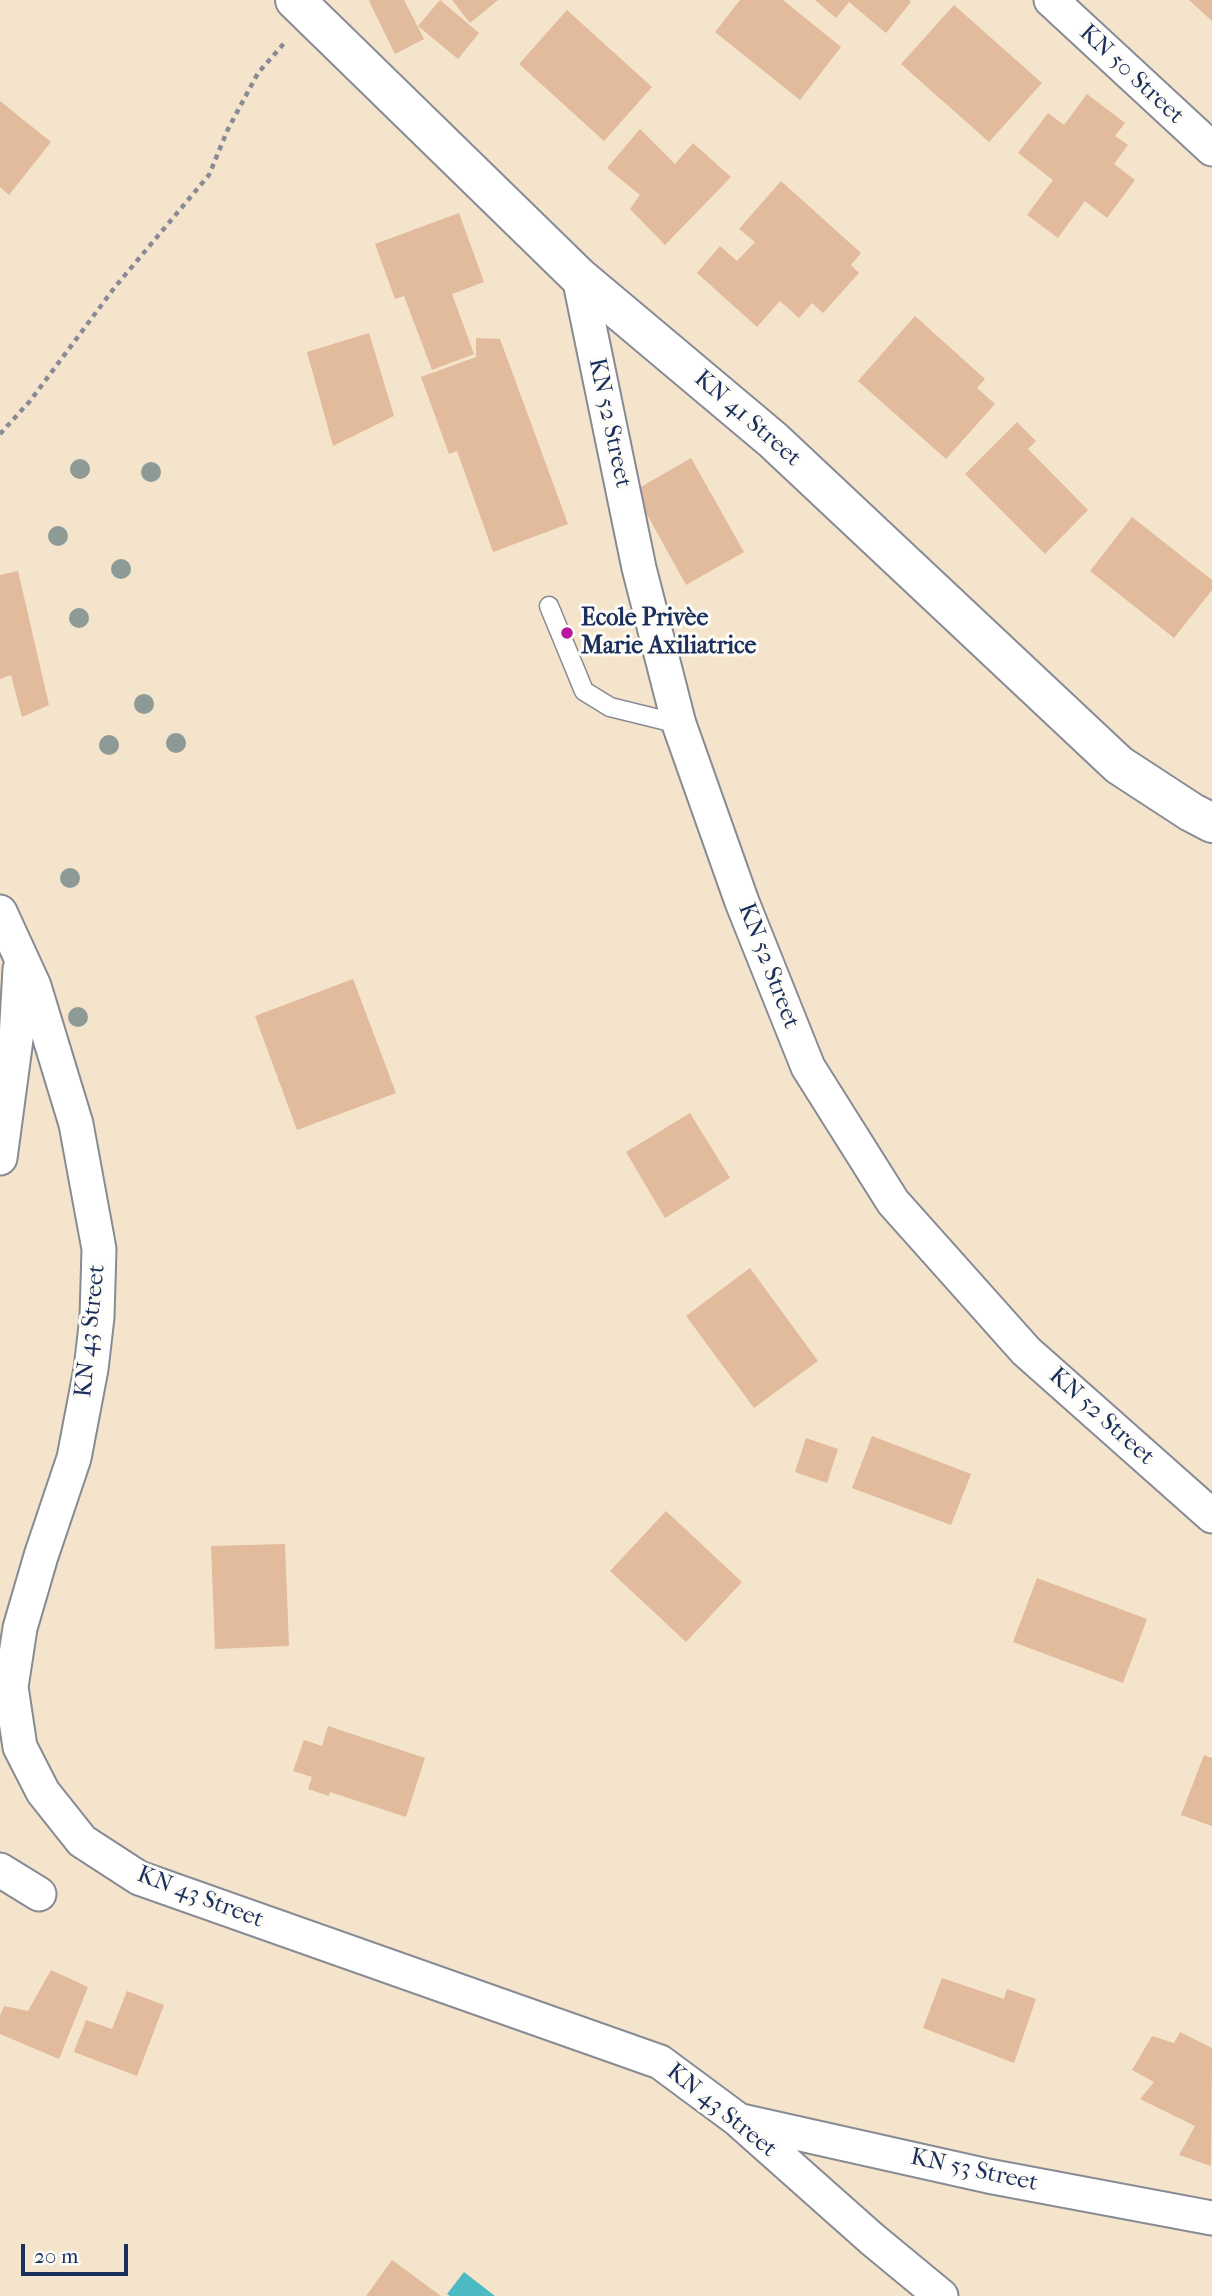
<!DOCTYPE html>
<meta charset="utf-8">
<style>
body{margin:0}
#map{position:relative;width:1212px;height:2296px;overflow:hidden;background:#f4e4cb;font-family:"IM FELL French Canon",serif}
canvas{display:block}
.scale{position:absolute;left:21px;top:2244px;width:107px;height:32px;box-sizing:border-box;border:4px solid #1b2f5e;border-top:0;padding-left:9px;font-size:21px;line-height:24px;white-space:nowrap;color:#1b2f5e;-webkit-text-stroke:5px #fdfcf7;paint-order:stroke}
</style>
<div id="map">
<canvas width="1212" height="2296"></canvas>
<div class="scale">20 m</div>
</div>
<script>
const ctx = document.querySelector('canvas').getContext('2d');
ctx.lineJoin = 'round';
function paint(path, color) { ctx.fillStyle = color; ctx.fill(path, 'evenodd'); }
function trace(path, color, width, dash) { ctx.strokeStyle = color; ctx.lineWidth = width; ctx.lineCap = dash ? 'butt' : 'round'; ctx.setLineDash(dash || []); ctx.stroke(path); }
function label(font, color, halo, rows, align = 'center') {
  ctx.font = font + ' "IM FELL French Canon",serif'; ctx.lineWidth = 6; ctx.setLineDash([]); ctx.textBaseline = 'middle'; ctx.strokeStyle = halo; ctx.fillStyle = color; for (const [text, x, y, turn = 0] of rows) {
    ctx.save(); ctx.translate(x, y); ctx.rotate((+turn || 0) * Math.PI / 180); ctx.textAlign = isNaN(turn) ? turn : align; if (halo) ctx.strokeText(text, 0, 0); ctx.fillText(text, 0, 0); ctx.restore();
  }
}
paint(new Path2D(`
 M464 2272 495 2296H450L447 2294Z`), '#4bbac2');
paint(new Path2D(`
 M371 0H404L424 39 395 54 369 1Z
 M440 0 479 33 458 59 418 26Z
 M452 0H498L470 23Z
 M740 0H783L841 47 800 100 715 32Z
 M815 0H909L911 2 886 33 849 2 836 18Z
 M1189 0H1212V21Z
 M954 5 1042 83 989 142 901 64Z
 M567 10 652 87 604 141 519 64Z
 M1087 94 1125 123 1115 136 1128 145 1114 164 1135 180 1107 218 1085 201 1058 238 1027 215 1053 180 1018 153 1048 113 1064 125Z
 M0 101 51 142 9 195 0 187Z
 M640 129 675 164 693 143 731 177 665 245 630 209 640 195 607 168Z
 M781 181 861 253 851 265 859 273 823 313 812 303 799 318 780 301 757 327 697 273 720 246 737 261 755 242 739 229Z
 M459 213 484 282 452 294 474 354 432 370 404 296 395 299 375 244Z
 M915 316 985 379 977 388 995 404 946 459 858 381Z
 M369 333 394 416 333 446 307 352Z
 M476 338 500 339 568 524 493 552 457 451 449 454 421 377 476 357Z
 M1017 422 1036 441 1028 449 1088 510 1045 554 965 474Z
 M691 458 744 552 686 585 634 491Z
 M1132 517 1212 580V590L1174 638 1090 571Z
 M18 571 49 705 22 717 11 675 0 679V575Z
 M353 979 396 1093 297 1130 255 1016Z
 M690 1113 730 1178 665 1218 626 1152Z
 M750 1268 818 1361 754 1408 686 1316Z
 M872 1436 971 1474 951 1525 852 1488Z
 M806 1438 838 1449 827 1483 795 1472Z
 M666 1511 742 1582 686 1642 610 1571Z
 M285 1544 289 1646 215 1649 211 1546Z
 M1037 1578 1147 1619 1123 1683 1013 1642Z
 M328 1726 425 1758 406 1817 330 1792 329 1796 308 1789 312 1777 293 1771 304 1740 322 1746Z
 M1204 1755 1212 1758V1826L1181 1815Z
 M51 1970 88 1987 59 2059 0 2034V2016L4 2006 28 2011Z
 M942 1978 1004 1999 1007 1989 1036 1999 1014 2063 923 2028Z
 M127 1991 164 2005 137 2076 74 2052 86 2020 112 2029Z
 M1180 2032 1212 2048 1211 2166 1179 2155 1195 2126 1140 2099 1154 2082 1132 2070 1152 2036 1174 2043Z
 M392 2260 441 2296H366Z`), '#e2ba9c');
const lane = new Path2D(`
 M549 606 584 691 610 707 679 724`);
const street = new Path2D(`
 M1051 0 1212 149
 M579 277 639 568 679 724 742 902 808 1067 893 1202 1026 1351 1212 1516
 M0 912 34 986 76 1124 99 1249 97 1317 91 1369 74 1458 41 1556 20 1628 11 1687 20 1747 43 1792 82 1841 139 1878 660 2062 737 2119 872 2239 941 2296
 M0 1158 16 1039 20 969
 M0 1870 39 1894
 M742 2121 988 2176 1212 2218`);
const secondary = new Path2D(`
 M295 0 579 277 773 440 1119 765 1191 812 1212 823`);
trace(lane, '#888a94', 21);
trace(street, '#888a94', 37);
trace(secondary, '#888a94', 42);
trace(new Path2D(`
 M0 434 30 401 115 287 209 175 228 129 258 73 286 41`), '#888a94', 4.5, [5, 5]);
trace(lane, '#fff', 18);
trace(street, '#fff', 33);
trace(secondary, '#fff', 38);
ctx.fillStyle = '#8d9a96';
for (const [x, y] of [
 [80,469],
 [151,472],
 [58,536],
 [121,569],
 [79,618],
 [144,704],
 [176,743],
 [109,745],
 [70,878],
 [78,1017]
]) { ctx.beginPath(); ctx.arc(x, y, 10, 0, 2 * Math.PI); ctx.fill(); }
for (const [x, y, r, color] of [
 [567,633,7,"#b5179e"]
]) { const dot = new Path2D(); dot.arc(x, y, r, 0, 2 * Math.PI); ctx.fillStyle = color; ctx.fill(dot); trace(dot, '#fdfcf7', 2.5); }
label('24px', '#1b2f5e', '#fdfcf7', [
 ["KN 50 Street",1131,75,43],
 ["KN 41 Street",747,419,41],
 ["KN 52 Street",609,423,78],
 ["KN 52 Street",768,966,69],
 ["KN 43 Street",91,1331,-84],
 ["KN 52 Street",1101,1417,42],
 ["KN 43 Street",200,1898,21],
 ["KN 43 Street",721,2111,39],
 ["KN 53 Street",974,2171,12]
]);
label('bold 24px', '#1b2f5e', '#fdfcf7', [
 ["Ecole Privèe",581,619],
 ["Marie Axiliatrice",581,647]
], 'left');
</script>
